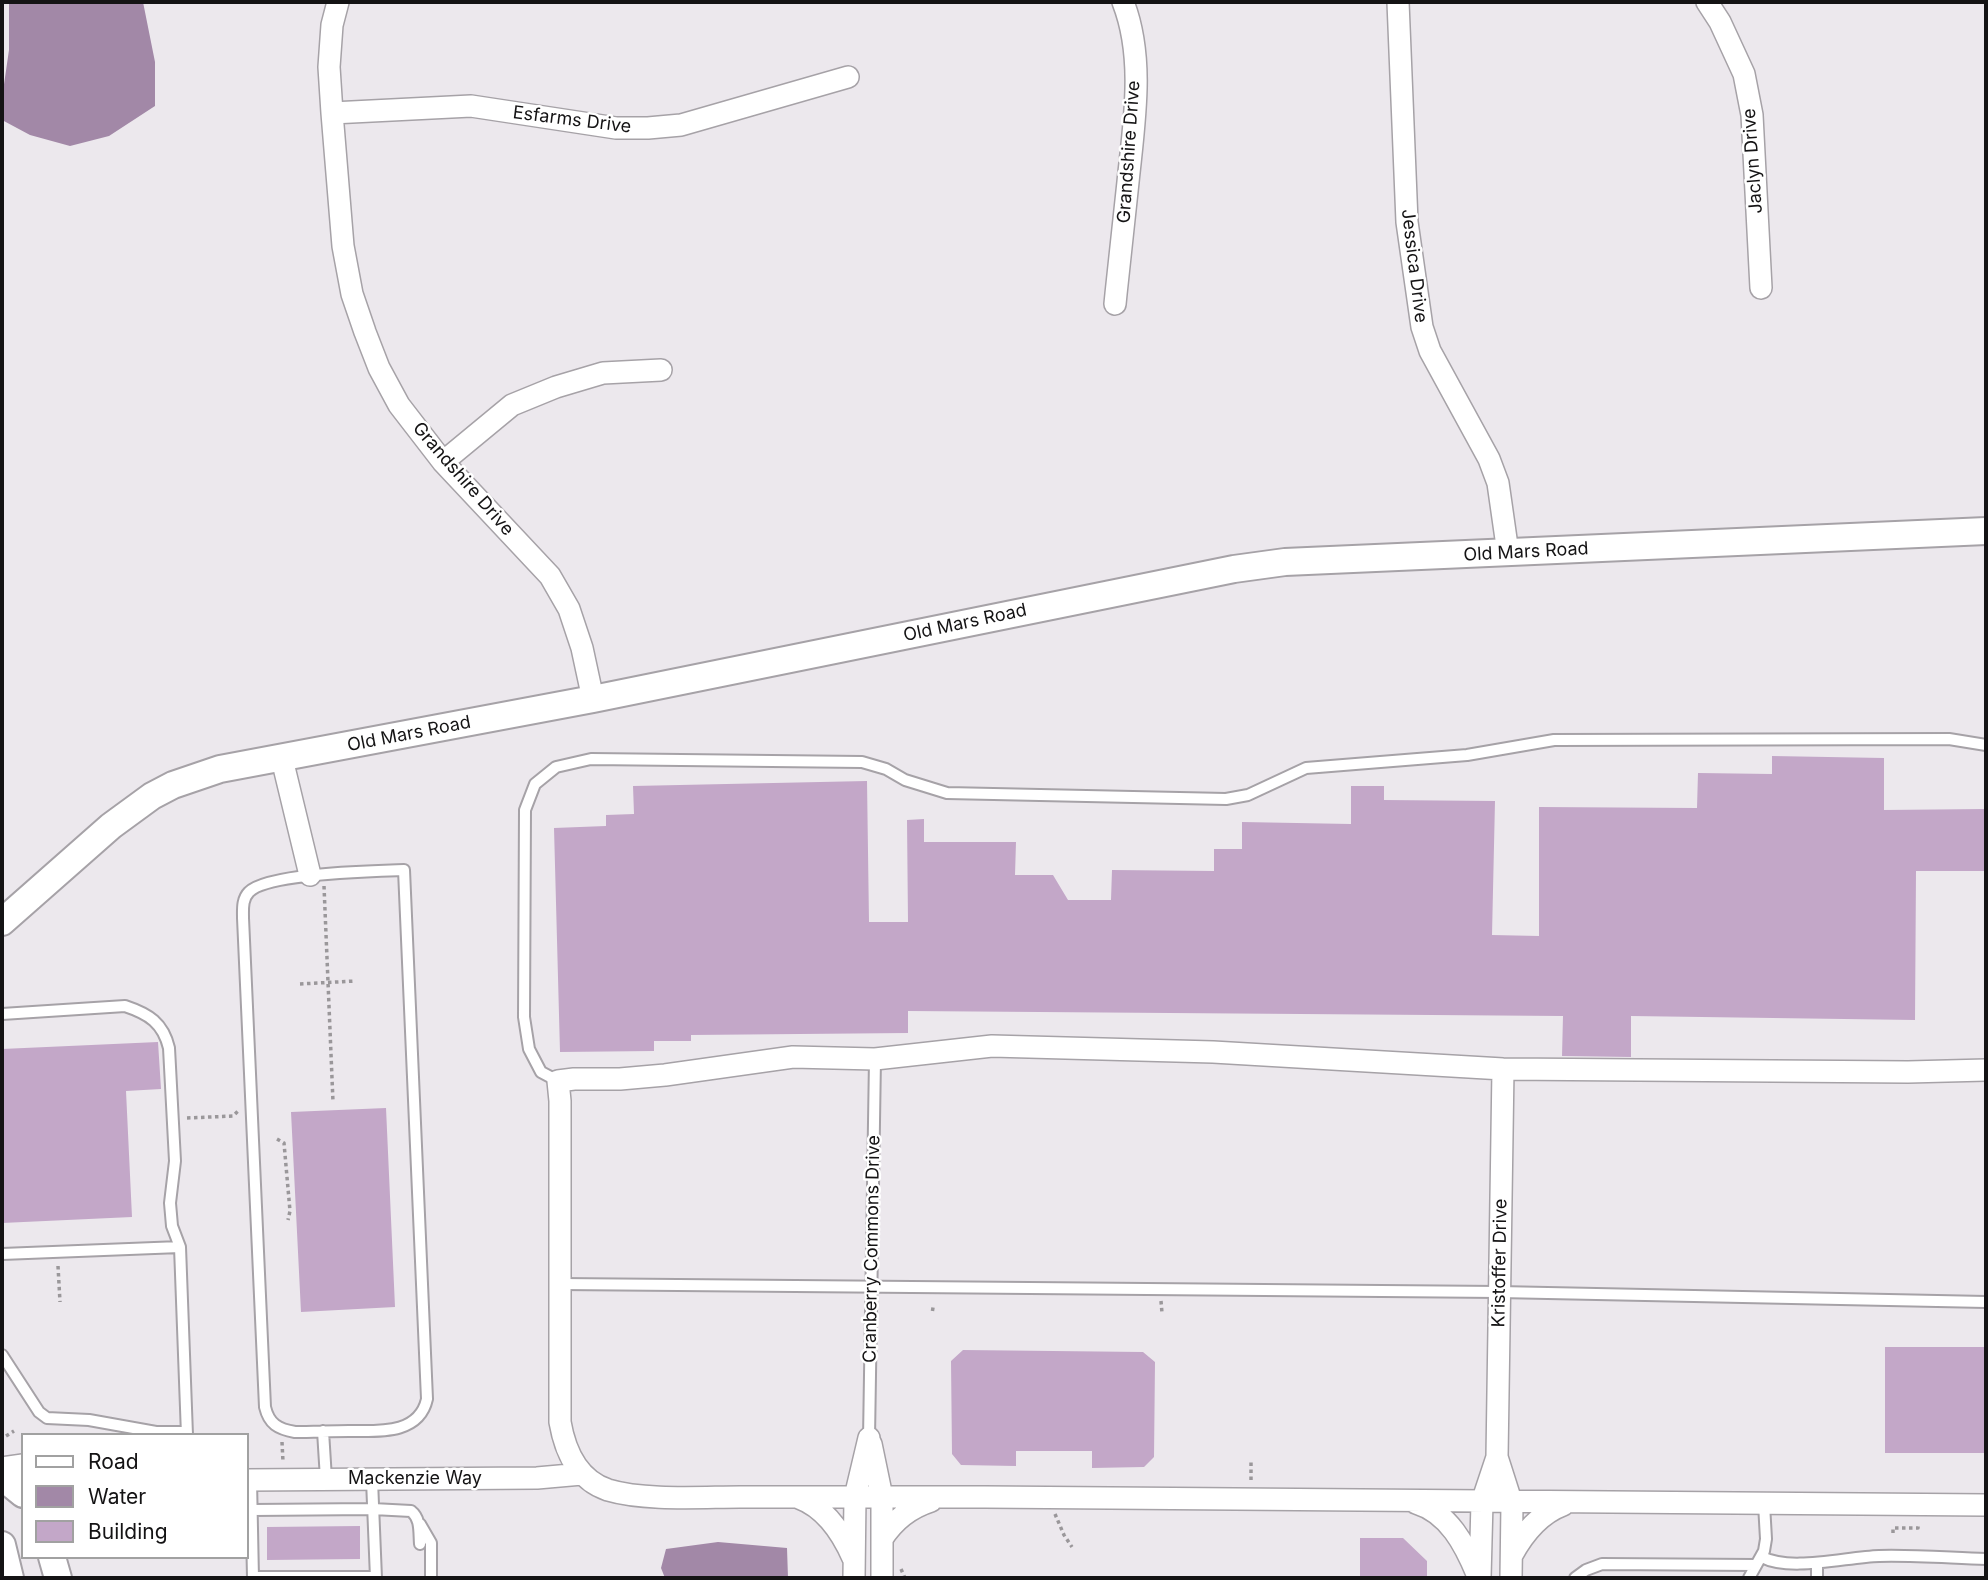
<!DOCTYPE html>
<style>
body{margin:0}
#map{position:relative;width:1988px;height:1580px;overflow:hidden;background:#ece8ed;font-family:Inter,sans-serif}
canvas{display:block}
.frame{position:absolute;inset:0;border:4px solid #141314;pointer-events:none}
.legend{position:absolute;left:21px;top:1433px;width:228px;height:126px;box-sizing:border-box;background:#fff;border:2px solid #a1a1a1;margin:0;padding:9px 12px;list-style:none;font-size:21px;color:#141314}
.legend li{display:flex;align-items:center;gap:14px;height:35px}
.legend b{width:35px;border:2px solid #a1a1a1}
</style>
<div id="map">
<canvas width="1988" height="1580"></canvas>
<div class="frame"></div>
<ul class="legend">
<li><b style="height:9px;background:#fff"></b>Road</li>
<li><b style="height:19px;background:#a288a7"></b>Water</li>
<li><b style="height:19px;background:#c3a7c8"></b>Building</li>
</ul>
</div>
<script>
const ctx = document.querySelector('canvas').getContext('2d');
ctx.lineJoin = 'round';
function paint(path, color) { ctx.fillStyle = color; ctx.fill(path, 'evenodd'); }
function trace(path, color, width, dash) { ctx.strokeStyle = color; ctx.lineWidth = width; ctx.lineCap = dash ? 'butt' : 'round'; ctx.setLineDash(dash || []); ctx.stroke(path); }
function label(font, color, halo, rows, align = 'center') {
  ctx.font = font + ' Inter,sans-serif'; ctx.lineWidth = 5; ctx.setLineDash([]); ctx.textBaseline = 'middle'; ctx.strokeStyle = halo; ctx.fillStyle = color; for (const [text, x, y, turn = 0] of rows) {
    ctx.save(); ctx.translate(x, y); ctx.rotate((+turn || 0) * Math.PI / 180); ctx.textAlign = isNaN(turn) ? turn : align; if (halo) ctx.strokeText(text, 0, 0); ctx.fillText(text, 0, 0); ctx.restore();
  }
}
paint(new Path2D(`
 M9 2H143L155 62V106L109 136 70 146 30 135 2 120V98L9 50Z
 M718 1542 787 1548 788 1578H665L661 1568 666 1549Z`), '#a288a7');
paint(new Path2D(`
 M1772 756 1884 758V810L1985 809V871H1916L1915 1020 1631 1016V1057L1562 1056 1563 1016 908 1011V1033L691 1035V1041H654V1051L560 1052 554 828 606 826V815L634 814 633 786 867 781 869 922H908L907 820 924 819V842H1016L1015 875H1053L1068 900H1111L1112 870 1214 871V849H1242V822L1351 824V786H1384V800L1495 801 1492 935 1539 936V807L1697 808 1698 773 1772 774Z
 M158 1042 161 1089 126 1091 132 1217 2 1223V1049Z
 M386 1108 395 1307 301 1312 291 1112Z
 M1885 1347H1986V1453H1885Z
 M963 1350 1143 1352 1155 1362 1154 1457 1144 1467 1092 1468V1451H1016V1466L961 1465 952 1454 951 1361Z
 M360 1526V1559L267 1560V1527Z
 M1360 1538H1403L1427 1561V1578H1360Z`), '#c3a7c8');
const service = new Path2D(`
 M404 870 427 1399C419 1435 378 1431 349 1431 331 1431 313 1432 295 1432 278 1429 269 1424 265 1407L243 918C243 909 242 899 249 892 267 873 375 871 404 870Z
 M2 1014 125 1006C149 1014 163 1023 169 1048L175 1161 170 1203 172 1226 180 1247 187 1435
 M558 1081 541 1072 529 1049 524 1017 525 810 535 784 556 767 591 759 862 762 886 769 905 780 947 793 1226 799 1248 795 1306 768 1467 755 1554 740 1949 739 1986 745
 M2 1254 180 1247
 M560 1284 1499 1292 1986 1302
 M2 1355 39 1412 47 1418 89 1420 156 1432H187
 M323 1431 326 1479
 M869 1438 875 1059
 M251 1480 253 1578
 M372 1480 376 1578
 M252 1510 373 1509 411 1511C421 1519 419 1532 420 1544
 M420 1524 431 1543V1578
 M1762 1557C1790 1572 1846 1557 1879 1556 1914 1555 1951 1558 1986 1559
 M254 1577H376
 M1575 1578 1586 1570 1602 1564 1756 1565
 M1749 1578 1764 1551 1766 1539 1764 1504
 M1817 1578V1563`);
const minor = new Path2D(`
 M338 2 332 25 329 67 332 113 343 246 352 294 365 332 379 368 399 405 443 462 550 576 569 609 582 648 593 699
 M1398 2 1407 222 1422 327 1430 351 1489 459 1498 483 1508 553
 M1707 2 1720 22 1744 74 1752 115 1761 288
 M332 113 471 106 616 128H648L681 125 848 77
 M1115 304C1119 263 1124 222 1128 182 1134 123 1145 58 1123 2
 M443 462 512 405 556 387 603 373 661 370
 M282 759 310 875
 M1986 1070 1908 1072 1503 1069 1213 1052 992 1046 875 1059 793 1057 665 1075 620 1079H574L558 1081 560 1101V1422C565 1451 578 1480 608 1490 645 1501 702 1497 740 1497 819 1497 898 1497 976 1497 1313 1500 1650 1504 1986 1505
 M871 1444 882 1497V1578
 M1497 1457 1512 1504 1511 1578
 M2 1468 23 1465
 M247 1480 537 1478 582 1474
 M799 1498C826 1508 842 1533 853 1558
 M1416 1503C1449 1513 1465 1545 1477 1574
 M882 1539C894 1520 909 1508 931 1501
 M1512 1555C1524 1533 1539 1514 1563 1505
 M854 1578 855 1497 869 1438
 M1480 1578 1482 1502 1497 1457 1503 1069`);
const tertiary = new Path2D(`
 M2 922 111 826 152 796 173 785 220 769 593 699 1234 569 1285 562 1986 531
 M2 1477 23 1494
 M2 1545 10 1578
 M52 1557 58 1578`);
trace(service, '#a6a2a7', 14);
trace(minor, '#a6a2a7', 24);
trace(tertiary, '#a6a2a7', 30);
trace(new Path2D(`
 M324 886 333 1102
 M300 984 355 981
 M187 1118 233 1116 239 1110
 M277 1139 284 1143 290 1211 288 1220
 M58 1266 60 1302
 M1161 1301 1162 1313
 M931 1309 937 1310
 M6 1436 14 1431
 M282 1442 283 1462
 M1251 1480V1462
 M1055 1514 1064 1535 1072 1547
 M1893 1533V1528H1918V1524
 M901 1569 905 1578`), '#9a979a', 3.5, [3.5, 3.5]);
trace(service, '#fff', 10);
trace(minor, '#fff', 21);
trace(tertiary, '#fff', 26);
label('18px', '#141314', '#fff', [
 ["Esfarms Drive",572,120,7],
 ["Grandshire Drive",1129,152,-86],
 ["Jaclyn Drive",1753,161,-94],
 ["Jessica Drive",1414,266,83],
 ["Grandshire Drive",463,479,49],
 ["Old Mars Road",1526,552,-3],
 ["Old Mars Road",965,623,-12],
 ["Old Mars Road",409,734,-11],
 ["Cranberry Commons Drive",872,1249,-89],
 ["Kristoffer Drive",1500,1263,-89],
 ["Mackenzie Way",415,1479]
]);
</script>
